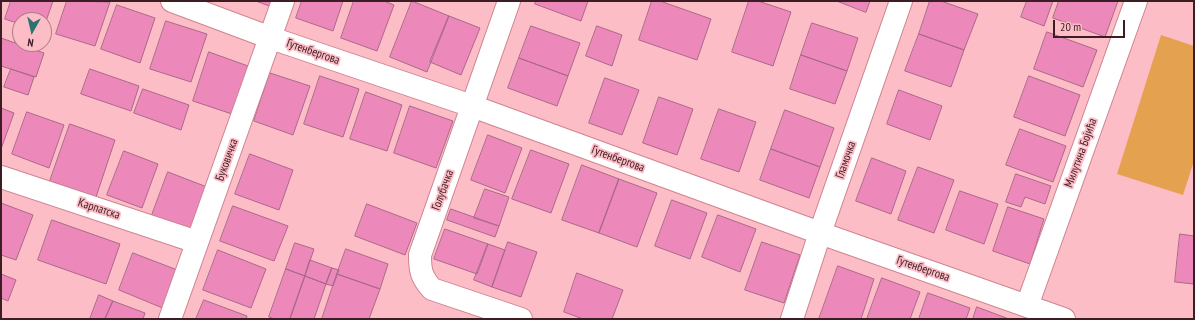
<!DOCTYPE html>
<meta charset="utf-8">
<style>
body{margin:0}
#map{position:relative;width:1195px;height:320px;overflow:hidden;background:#fdbdc6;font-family:"PT Sans Narrow",sans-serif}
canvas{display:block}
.frame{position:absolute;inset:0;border:2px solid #3b1d23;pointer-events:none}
.north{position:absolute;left:12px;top:12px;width:40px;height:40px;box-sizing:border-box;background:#fdbdc6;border:1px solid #af7d85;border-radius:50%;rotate:188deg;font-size:11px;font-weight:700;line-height:16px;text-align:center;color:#3b1d23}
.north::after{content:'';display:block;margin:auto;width:14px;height:18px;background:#2a736f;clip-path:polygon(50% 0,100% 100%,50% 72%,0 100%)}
.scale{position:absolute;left:1053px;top:20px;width:72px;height:18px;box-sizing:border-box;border:2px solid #3b1d23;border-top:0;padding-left:5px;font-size:12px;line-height:14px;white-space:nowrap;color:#3b1d23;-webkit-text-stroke:3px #fdbdc6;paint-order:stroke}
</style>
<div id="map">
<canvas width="1195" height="320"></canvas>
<div class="frame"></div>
<div class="north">N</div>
<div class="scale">20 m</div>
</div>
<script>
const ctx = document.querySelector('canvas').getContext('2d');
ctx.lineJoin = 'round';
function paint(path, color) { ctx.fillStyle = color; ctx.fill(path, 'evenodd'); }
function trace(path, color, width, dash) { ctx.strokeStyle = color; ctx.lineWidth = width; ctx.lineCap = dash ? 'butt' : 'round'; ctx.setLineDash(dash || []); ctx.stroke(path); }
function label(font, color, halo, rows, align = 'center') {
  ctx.font = font + ' "PT Sans Narrow",sans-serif'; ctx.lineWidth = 3.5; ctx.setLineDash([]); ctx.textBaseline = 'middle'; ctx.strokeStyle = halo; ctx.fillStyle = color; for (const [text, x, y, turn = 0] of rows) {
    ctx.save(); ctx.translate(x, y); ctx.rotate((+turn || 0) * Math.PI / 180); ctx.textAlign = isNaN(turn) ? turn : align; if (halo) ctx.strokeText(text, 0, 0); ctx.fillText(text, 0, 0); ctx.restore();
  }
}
paint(new Path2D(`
 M1161 35 1194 46V161L1183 195 1117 174Z`), '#e4a251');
const building = new Path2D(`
 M11 1H53L44 27V20H20V24L5 19Z
 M67 1 110 2 95 46 56 34Z
 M256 1H274L273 7Z
 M302 1H343L333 31 296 18Z
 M354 1H384L394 5 377 51 341 38Z
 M412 1 449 16 427 72 390 57Z
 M536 1H588L581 21 535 4Z
 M652 1H660L711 19 697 60 639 40Z
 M749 1H758L791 12 773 66 732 52Z
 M837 1H870L866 12Z
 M930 1H941L978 14 964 50 919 34Z
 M1027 1H1053L1044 26 1021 17Z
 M1059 1H1118L1105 37 1053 18Z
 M117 5 155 18 140 63 101 49Z
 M449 16 480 28 461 75 430 62Z
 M166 21 207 34 191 82 150 69Z
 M812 23 858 38 847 71 801 55Z
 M531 26 580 43 568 76 519 58Z
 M597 26 622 35 612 66 586 56Z
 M1047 32 1097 50 1083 87 1034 69Z
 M919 34 964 50 951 87 905 71Z
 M1 38 44 53 36 77 1 66Z
 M209 52 248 66 232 114 193 101Z
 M801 55 847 71 835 104 790 89Z
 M519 58 568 76 557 106 508 88Z
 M11 69 34 77 28 95 4 87Z
 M90 69 139 86 131 111 81 94Z
 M270 73 310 86 293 135 254 121Z
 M320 76 359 89 343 137 304 124Z
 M1029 76 1080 95 1065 136 1014 117Z
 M605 78 639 90 622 135 589 123Z
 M143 89 189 105 181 130 134 113Z
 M899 90 942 106 930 140 887 124Z
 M366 92 402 105 387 151 350 139Z
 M659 97 693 109 677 155 643 143Z
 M410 106 453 121 436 168 394 153Z
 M1 108 14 113 1 149Z
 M719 109 756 122 739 172 701 159Z
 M785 110 834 128 820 167 771 149Z
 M27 112 64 125 49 168 12 154Z
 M70 124 115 140 96 197 50 181Z
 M1020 129 1066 146 1053 182 1006 165Z
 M488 135 522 148 505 193 471 180Z
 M771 149 820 167 809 198 760 180Z
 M531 150 569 164 551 213 512 199Z
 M124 151 158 164 142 208 107 195Z
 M250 154 293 170 279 210 235 194Z
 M872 158 906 171 891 214 856 201Z
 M582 165 619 179 599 233 562 220Z
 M918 167 954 180 934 233 898 220Z
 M168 172 207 187 191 230 152 215Z
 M1016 174 1051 186 1045 204 1025 197 1021 207 1006 202Z
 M619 179 657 193 637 247 599 233Z
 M485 189 509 197 499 226 474 218Z
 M960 191 998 204 984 244 946 230Z
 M672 200 707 213 690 259 655 246Z
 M1 203 33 215 16 260 1 255Z
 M367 204 417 223 405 255 355 236Z
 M233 206 288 226 274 261 220 241Z
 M1008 207 1044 219 1030 264 993 251Z
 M451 209 499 226 495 237 447 220Z
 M718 215 756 229 740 272 702 257Z
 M52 220 120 244 106 284 38 260Z
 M445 229 488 244 477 274 434 259Z
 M1180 234 1194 236V284L1175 282Z
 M508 242 537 252 521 297 492 287Z
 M762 242 800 255 784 303 745 290Z
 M295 243 314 249 305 276 286 269Z
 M488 244 505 250 492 287 474 280Z
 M346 249 388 264 380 289 337 274Z
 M218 250 266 269 251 308 203 290Z
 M133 253 180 271 165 309 119 290Z
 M310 260 332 268 326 284 305 276Z
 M838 266 874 279 861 319H819Z
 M332 268 339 270 333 286 326 284Z
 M286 269 305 276 290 319H275L269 317Z
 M577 273 623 290 612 319H583L564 312Z
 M1 274 16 280 8 301 1 298Z
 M337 274 380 289 369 319H322Z
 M305 276 326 284 314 319H290Z
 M882 278 920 292 910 319H867Z
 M928 293 970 308 966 319H919Z
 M99 295 113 301 105 319H90Z
 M204 300 247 316 246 319H196Z
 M113 301 145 313 143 319H105Z
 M977 307 1009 319H973Z`);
paint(building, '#ed88bb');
trace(building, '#aa6989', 1);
const minor = new Path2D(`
 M172 1 271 38 472 106 820 233 1064 319
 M509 1 420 255C420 270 421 277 432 289L521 319
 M1 177 197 242
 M1027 306 1136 1
 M170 319 283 1
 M792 319 820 233 901 1`);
trace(minor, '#ce8490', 24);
trace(minor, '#fff', 22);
label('12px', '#3b1d23', '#fdbdc6', [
 ["Гутенбергова",313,52,19],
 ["Милутина Бојића",1081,153,-70],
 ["Гутенбергова",618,159,20],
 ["Буковичка",227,160,-70],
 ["Гламочка",846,160,-71],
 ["Голубачка",443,190,-70],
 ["Карпатска",99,209,18],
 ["Гутенбергова",923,269,19]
]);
</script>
